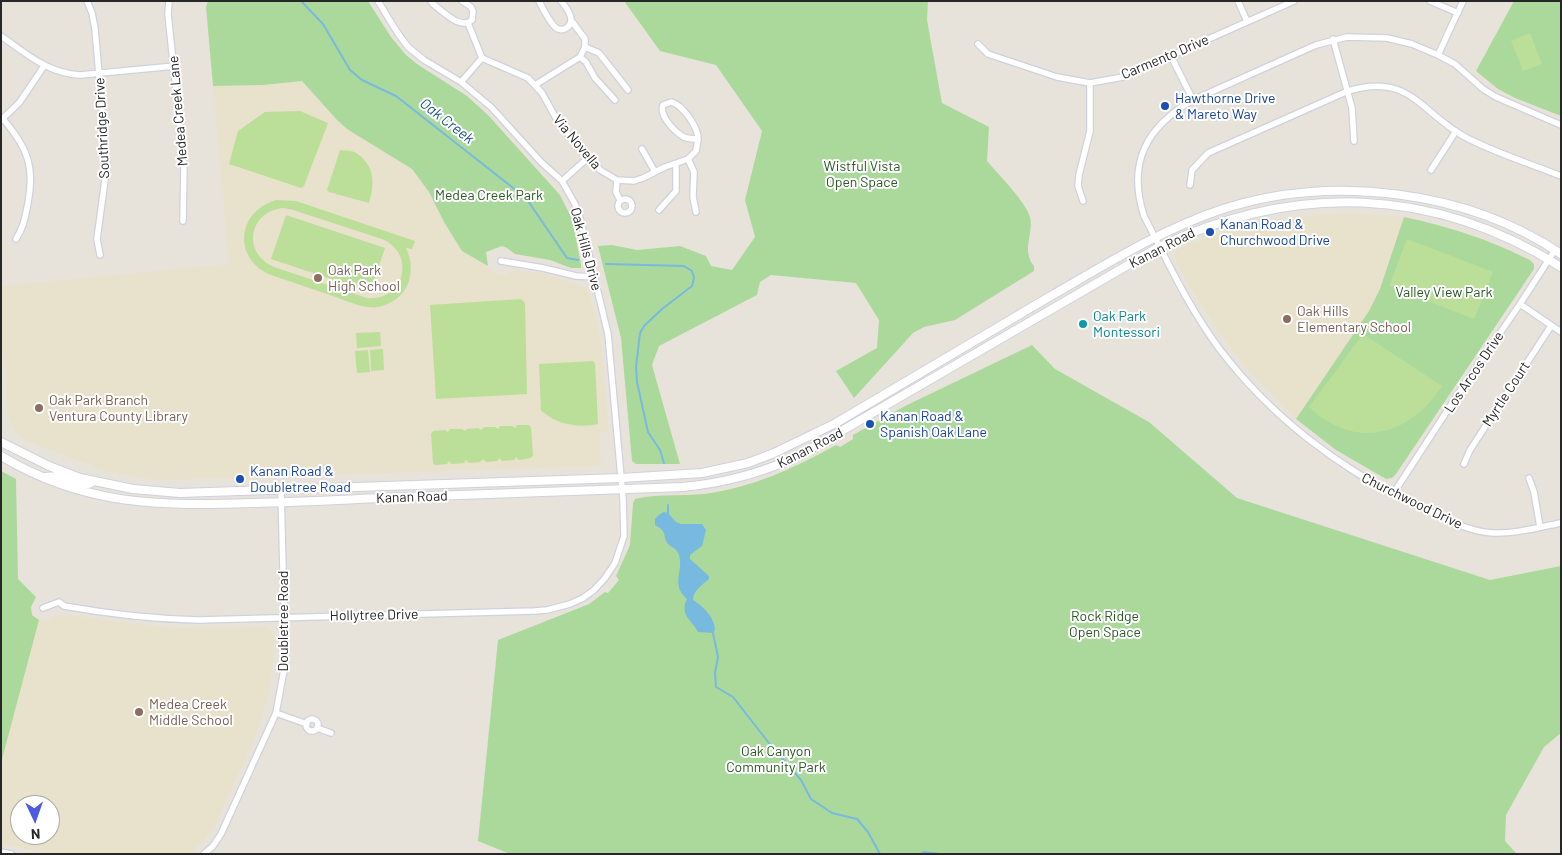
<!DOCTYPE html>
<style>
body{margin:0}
#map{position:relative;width:1562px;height:855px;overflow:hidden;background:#e8e3da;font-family:Barlow,sans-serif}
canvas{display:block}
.frame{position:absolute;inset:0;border:2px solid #272727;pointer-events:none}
.north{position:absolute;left:10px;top:795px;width:50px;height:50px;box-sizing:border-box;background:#fff;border:1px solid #a9a9a9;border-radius:50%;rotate:177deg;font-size:14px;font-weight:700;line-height:20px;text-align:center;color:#272727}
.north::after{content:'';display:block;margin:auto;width:18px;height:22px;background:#4c5ae3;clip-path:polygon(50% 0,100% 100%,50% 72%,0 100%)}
</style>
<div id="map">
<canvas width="1562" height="855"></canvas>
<div class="frame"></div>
<div class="north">N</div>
</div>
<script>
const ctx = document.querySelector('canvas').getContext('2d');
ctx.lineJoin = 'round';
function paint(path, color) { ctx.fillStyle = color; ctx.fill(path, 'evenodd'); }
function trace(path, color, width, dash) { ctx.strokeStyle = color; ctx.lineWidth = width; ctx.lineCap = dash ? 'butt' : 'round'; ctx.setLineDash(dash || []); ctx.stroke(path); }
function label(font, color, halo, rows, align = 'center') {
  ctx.font = font + ' Barlow,sans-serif'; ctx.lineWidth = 4; ctx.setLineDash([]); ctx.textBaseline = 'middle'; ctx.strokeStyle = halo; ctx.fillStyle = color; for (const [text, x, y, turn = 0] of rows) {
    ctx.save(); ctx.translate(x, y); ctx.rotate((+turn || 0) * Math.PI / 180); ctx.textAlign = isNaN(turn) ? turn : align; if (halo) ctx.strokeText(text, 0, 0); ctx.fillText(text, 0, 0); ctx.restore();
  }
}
paint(new Path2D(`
 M302 81 337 120 347 129 412 169 429 192 444 222 462 251 488 266 494 273 499 275H504L515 270 541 273 587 288 590 295 600 335 609 431 600 432 601 466 168 480 144 479 106 471 24 440 15 432 9 418 6 399 7 380 1 338V286L229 264 213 86 263 85Z
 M1344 213 1404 217 1380 289 1369 311 1296 419 1244 365 1215 326 1187 283 1176 262 1175 252 1177 249 1187 245 1200 242 1233 227 1267 220Z
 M61 614 174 628 268 627 275 636 269 692 257 732 216 823 204 841 189 854H57L1 844V763L39 620 47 621ZM20 805H50V835H20Z`), '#e8e1cb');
paint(new Path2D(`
 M208 1H368L391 37 406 55 417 64 467 96 488 115 560 195 572 219 581 264V268H571L550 260 515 254 507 248 502 246 486 252 488 266 462 251 444 222 429 192 412 169 347 129 337 120 302 81 263 85 213 86 206 7Z
 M624 1H928L927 20 942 103 989 127 987 161C998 174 1026 202 1030 217 1034 233 1021 250 1034 266V271L955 320 924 327 913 333 854 398 836 371 877 348 879 320 856 283 771 275 760 282 757 295 659 346 652 365 680 464H636L632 461 621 338 598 246 612 245 637 250 680 246 706 256 711 266 732 270 755 237 745 200 762 131 716 65 660 51Z
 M1514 1H1561V116L1515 98 1498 89 1476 71Z
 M1404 217C1451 227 1487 239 1530 260L1534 264V269L1396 474 1392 478 1386 479 1336 450 1296 419 1369 311 1380 289Z
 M1032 345 1055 369 1149 422 1237 498 1490 580 1561 566V733L1544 747 1506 815 1505 841 1517 854H510L478 841 498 640 589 604 605 592 608 593 619 580 616 576 630 545 633 503 635 499C652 494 684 496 704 494 751 488 795 468 836 445L840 447 853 439V435L905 406Z
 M1 471 16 479 18 579 36 597 31 607 32 615 39 620 1 763Z`), '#abd99c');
paint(new Path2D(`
 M1530 33 1542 64 1523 71 1511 41Z
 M300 111 328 123 304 186 301 188 229 164 238 131 265 112Z
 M340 150C345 151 352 150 356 153 375 165 375 184 369 203L329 192 327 190Z
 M276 200 296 201 415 241 412 249 406 248C412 261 413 275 406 288 400 298 389 305 378 307 363 309 347 301 333 296 312 289 292 282 271 275 233 259 236 212 276 200ZM283 208 293 210 382 239C417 254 404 302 367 298L274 267C242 253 248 212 283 208Z
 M286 215 385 248 370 292 271 259Z
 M1407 239 1493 272 1474 319 1389 286Z
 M521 299 525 303 527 394 436 399 430 305Z
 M380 332 381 346 357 348 356 333Z
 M1366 336 1442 386C1417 426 1371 448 1327 421 1321 418 1315 412 1309 407L1360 338Z
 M383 349 384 370 371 371 370 350Z
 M368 350 370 372 357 373 355 351Z
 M593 361 595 363 598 424C579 428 558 425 543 412L541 411 539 364Z
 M517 425H529L531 427 533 456 530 458 519 460 516 457 514 460 502 461 500 458 497 461 486 462 483 459 480 462 469 463 466 460 464 463 452 464 449 461 447 464 435 465 433 463 431 434 433 431 445 430 448 432 450 429H462L465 431 467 429 478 428 481 430 484 427H495L498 429 500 426H512L515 428Z`), '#bbdf99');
paint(new Path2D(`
 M664 512 668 513 676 522 681 524H702L706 530 702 546 690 555V559L709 576V579C702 585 693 591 693 600 703 606 715 618 715 630L713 633 698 632C692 620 679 615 687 599 670 584 684 572 679 555 677 548 672 548 668 544 662 535 668 532 655 525V519L660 514Z`), '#78badf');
trace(new Path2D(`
 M301 1 323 24 350 70 362 80 396 96 526 198 567 258 578 260
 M606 264 684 266 692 271 694 278 692 286 662 309 644 326 640 333 636 367 637 382 648 432 660 450 664 463
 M668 505V513
 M713 633 718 657 715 673 716 687 733 697 772 747 801 780 811 799 832 813 857 819 868 832 880 854
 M920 854 924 852 940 854`), '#78badf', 2);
const minor = new Path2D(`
 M87 1 92 13 95 29 107 165 97 239 100 255
 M169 1 168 14 184 166 183 221
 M431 1 434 5C444 12 460 30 472 20L473 11 471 7 462 1
 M539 1C543 9 548 19 554 26 560 33 571 29 571 19 571 13 565 6 561 1
 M1238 1 1247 21
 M1430 1 1458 13
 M468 23 482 58
 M1 36C27 54 47 73 80 75L175 66
 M1333 39 1352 108 1354 141
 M978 44 988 54 1057 77 1090 83 1123 77 1294 1
 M585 47 599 53 628 90
 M1438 55 1463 1
 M1171 56 1193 100
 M580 57 586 62 595 78 615 100
 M482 58 528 78 542 93 561 127 586 152 600 170 617 180 634 181 643 178 665 167 688 159 696 151 698 139
 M461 82 482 58
 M535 85 580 57 585 47V39L571 20
 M671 102C683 105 698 127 698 139 693 139 686 139 682 136 673 130 659 115 663 105Z
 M3 119C27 147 35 166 28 203 25 218 24 226 16 239
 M1 120 19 103 44 66
 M1561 125 1496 97 1483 89 1455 64 1438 55 1412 44 1387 38 1347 37 1316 45 1193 100C1146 127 1127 163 1144 216 1168 262 1189 309 1221 351 1271 416 1338 468 1412 503 1436 515 1467 532 1493 533 1516 534 1539 527 1561 523
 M642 149 655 172
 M688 159 694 172 693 197 696 212
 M1431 170 1456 131
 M617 180 616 192 620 200
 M562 181 590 156
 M1190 185 1192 170 1208 153 1348 91C1409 72 1420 112 1465 137 1493 152 1531 164 1561 176
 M618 206a7 7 0 1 1 14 0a7 7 0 1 1-14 0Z
 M1083 201 1078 186 1079 175 1090 131V83
 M659 210 676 191V164
 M501 261 543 268 576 276 594 277
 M1520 304 1561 332
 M1464 464 1470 450 1551 326
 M1529 478 1534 492 1540 527
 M1393 494 1462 388 1520 304 1555 250
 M43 608 59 602 64 606C109 614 153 619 199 620L534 611 547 610 570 604 583 598 594 590 605 578 615 563 624 536 623 499 608 334 580 218 575 204 562 181 541 162 491 107 461 82 424 60 408 47 397 32 378 1
 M276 713 307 724
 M306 725a6 6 0 1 1 12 0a6 6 0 1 1-12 0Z
 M317 728 331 733
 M1 852 11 854
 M204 854 213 846 221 834 276 713 284 670 285 650 281 490`);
const secondary = new Path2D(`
 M1 442 49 466 80 478 133 489 180 493 621 478 702 473 748 463 774 453 836 423C907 381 978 339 1049 297 1105 265 1162 229 1223 209 1330 174 1467 190 1561 254
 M1 456C84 506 160 506 253 503 303 502 354 499 404 497 497 494 590 491 683 487 724 483 763 473 800 455L1159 247C1295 183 1432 186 1561 267
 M45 477C49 477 54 476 58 476 69 478 83 490 94 481`);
trace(minor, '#cfd1de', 8);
trace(secondary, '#cfd1de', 10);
trace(minor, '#fff', 5.5);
trace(secondary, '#fff', 8);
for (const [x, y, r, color] of [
 [1165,106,5,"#1a4fb4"],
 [1210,232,5,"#1a4fb4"],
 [318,278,5,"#8d6e63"],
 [1287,319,5,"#8d6e63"],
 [1083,324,5,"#0f9aa8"],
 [39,408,5,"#8d6e63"],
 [870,424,5,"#1a4fb4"],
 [240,479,5,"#1a4fb4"],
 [139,712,5,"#8d6e63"]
]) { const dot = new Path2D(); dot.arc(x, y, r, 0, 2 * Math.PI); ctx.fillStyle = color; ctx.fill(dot); trace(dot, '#fff', 2); }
label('14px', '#272727', '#fff', [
 ["Carmento Drive",1165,57,-23],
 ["Medea Creek Lane",178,111,-95],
 ["Southridge Drive",102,128,-93],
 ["Via Novella",577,142,50],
 ["Kanan Road",1162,248,-27],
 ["Oak Hills Drive",586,249,75],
 ["Los Arcos Drive",1474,372,-56],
 ["Myrtle Court",1506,394,-57],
 ["Kanan Road",810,448,-27],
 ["Kanan Road",412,497,-2],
 ["Churchwood Drive",1412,501,26],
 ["Hollytree Drive",374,615,-1],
 ["Doubletree Road",283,621,-90]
]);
label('14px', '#164399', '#fff', [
 ["Hawthorne Drive",1175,98],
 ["& Mareto Way",1175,114],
 ["Kanan Road &",1220,224],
 ["Churchwood Drive",1220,240],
 ["Kanan Road &",880,416],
 ["Spanish Oak Lane",880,432],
 ["Kanan Road &",250,471],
 ["Doubletree Road",250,487]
], 'left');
label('14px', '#275a21', '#fff', [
 ["Wistful Vista",862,166],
 ["Open Space",862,182],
 ["Medea Creek Park",489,195],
 ["Valley View Park",1444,292],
 ["Rock Ridge",1105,616],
 ["Open Space",1105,632],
 ["Oak Canyon",776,751],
 ["Community Park",776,767]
]);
label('14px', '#785e54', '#fff', [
 ["Oak Park",328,270],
 ["High School",328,286],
 ["Oak Hills",1297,311],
 ["Elementary School",1297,327],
 ["Oak Park Branch",49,400],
 ["Ventura County Library",49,416],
 ["Medea Creek",149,704],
 ["Middle School",149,720]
], 'left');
label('14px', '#0d838f', '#fff', [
 ["Oak Park",1093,316],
 ["Montessori",1093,332]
], 'left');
label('italic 15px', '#1c5885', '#fff', [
 ["Oak Creek",447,121,38]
]);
</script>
